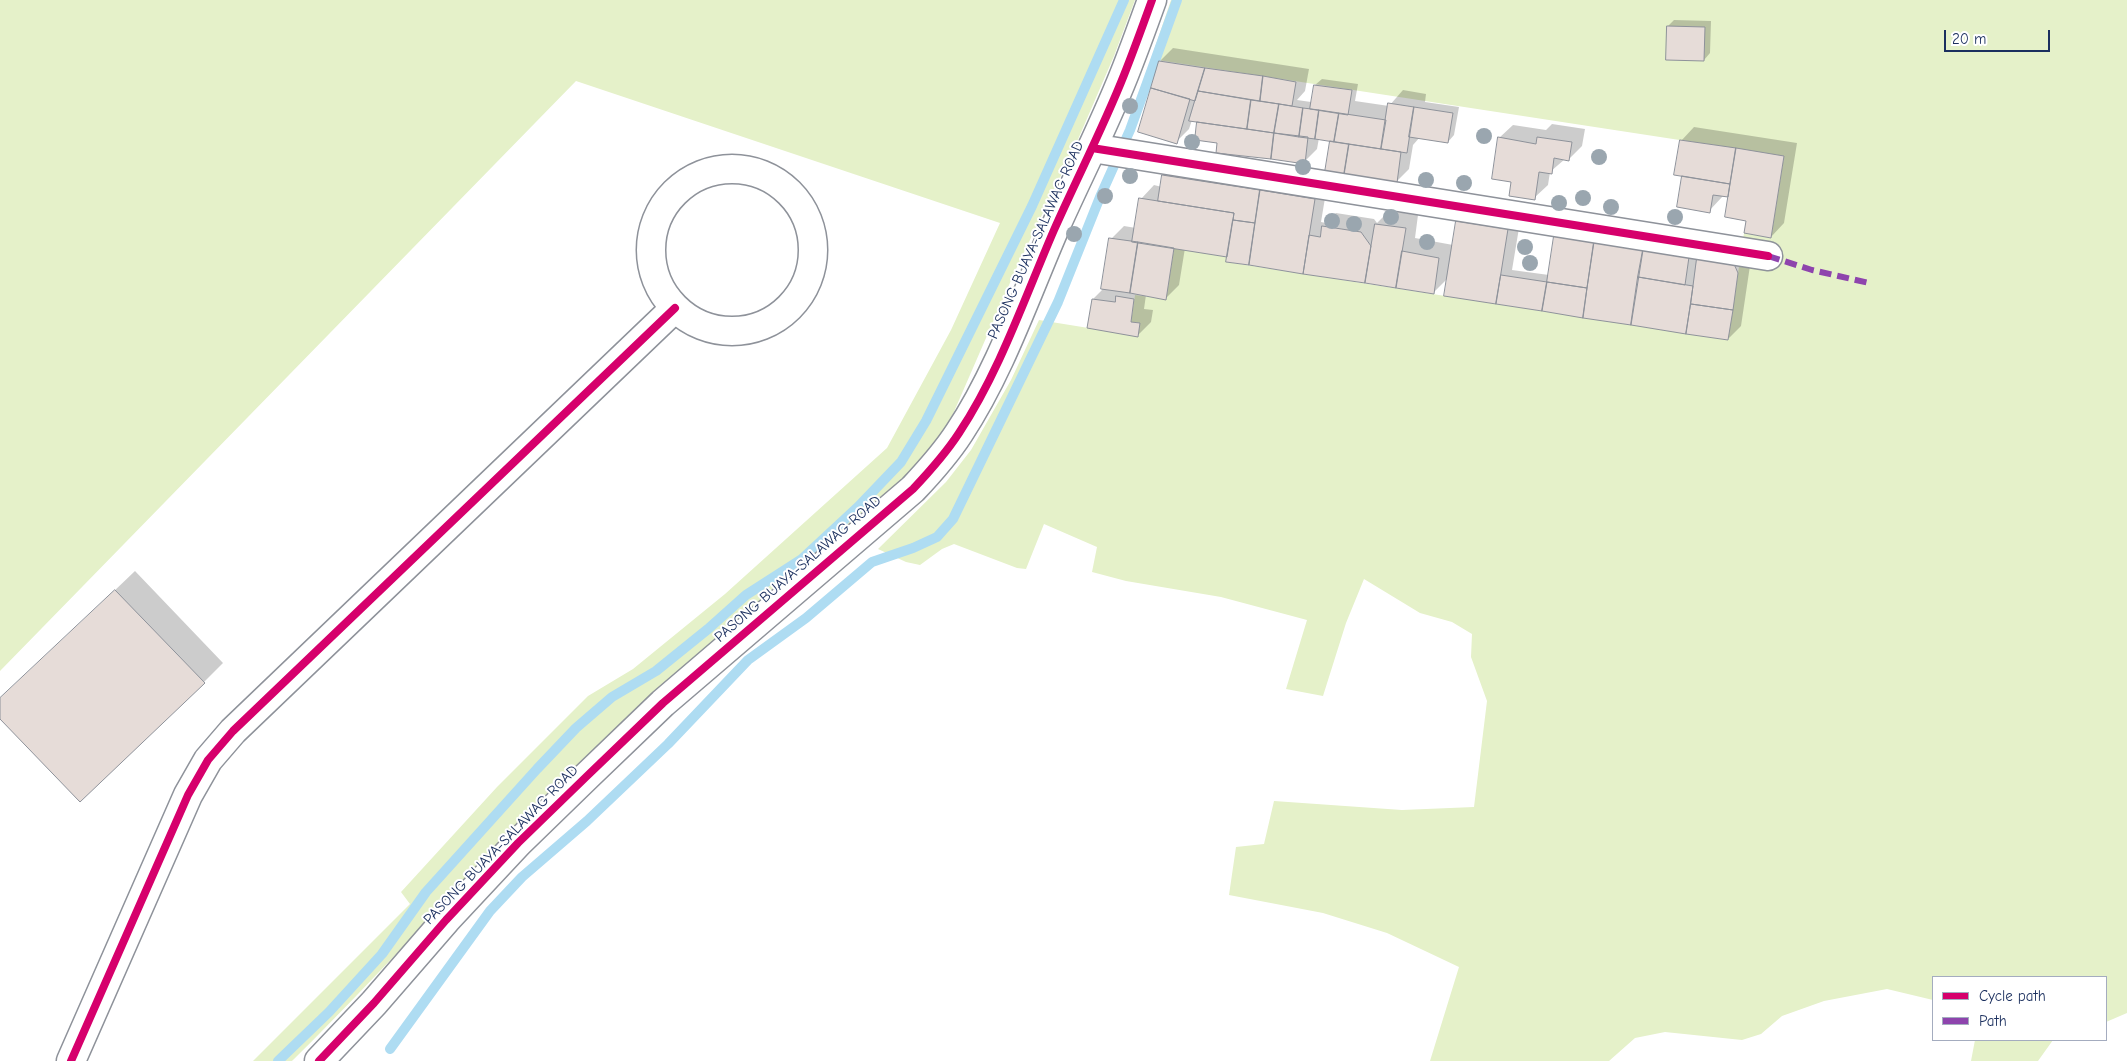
<!DOCTYPE html>
<style>
body{margin:0}
#map{position:relative;width:2127px;height:1061px;overflow:hidden;background:#fff;font-family:"Comic Neue",sans-serif}
canvas{display:block}
.legend{position:absolute;left:1932px;top:976px;width:175px;height:65px;box-sizing:border-box;background:#fff;border:1px solid #a4acbf;margin:0;padding:6px 9px;list-style:none;font-size:15px;color:#1b2f5e}
.legend li{display:flex;align-items:center;gap:10px;height:25px}
.legend b{width:25px;border:1px solid #a4acbf}
.scale{position:absolute;left:1944px;top:30px;width:106px;height:22px;box-sizing:border-box;border:2px solid #1b2f5e;border-top:0;padding-left:6px;font-size:15px;line-height:18px;white-space:nowrap;color:#1b2f5e;-webkit-text-stroke:4px #fff;paint-order:stroke}
</style>
<div id="map">
<canvas width="2127" height="1061"></canvas>
<ul class="legend">
<li><b style="height:6px;background:#d6006c"></b>Cycle path</li>
<li><b style="height:6px;background:#8e44ad"></b>Path</li>
</ul>
<div class="scale">20 m</div>
</div>
<script>
const ctx = document.querySelector('canvas').getContext('2d');
ctx.lineJoin = 'round';
function paint(path, color) { ctx.fillStyle = color; ctx.fill(path, 'evenodd'); }
function trace(path, color, width, dash) { ctx.strokeStyle = color; ctx.lineWidth = width; ctx.lineCap = dash ? 'butt' : 'round'; ctx.setLineDash(dash || []); ctx.stroke(path); }
function label(font, color, halo, rows, align = 'center') {
  ctx.font = font + ' "Comic Neue",sans-serif'; ctx.lineWidth = 4; ctx.setLineDash([]); ctx.textBaseline = 'middle'; ctx.strokeStyle = halo; ctx.fillStyle = color; for (const [text, x, y, turn = 0] of rows) {
    ctx.save(); ctx.translate(x, y); ctx.rotate((+turn || 0) * Math.PI / 180); ctx.textAlign = isNaN(turn) ? turn : align; if (halo) ctx.strokeText(text, 0, 0); ctx.fillText(text, 0, 0); ctx.restore();
  }
}
paint(new Path2D(`
 M0 0H1135L1114 56 1076 144 1016 269 953 414 931 451 900 484C809 561 715 636 628 717 510 826 406 949 292 1061H253L410 904 401 892 497 787 588 696 633 669 725 594 887 448 951 330 1000 223 576 81 0 671Z
 M1171 0H2127V1013L2106 1022V977H1933V1000L1887 989 1824 1001 1782 1016 1761 1034 1742 1040 1665 1032 1635 1038 1609 1061H1430L1459 967 1387 933 1323 913 1229 895 1236 847 1264 844 1274 801 1402 810 1474 807 1487 701 1471 657 1472 634 1452 622 1420 613 1364 579 1346 623 1323 696 1286 689 1307 620 1221 597 1126 581 1092 572 1097 547 1044 524 1026 569 1017 568 954 544 942 549 920 565 906 562 878 549 946 482 971 450 1011 380 1039 320 1138 336 1140 323 1131 322 1135 295 1166 299 1174 248 1227 257V262L1728 340 1744 233 1771 238 1784 156 1151 59Z
 M1975 1040H2053L2038 1061H1971Z`), '#e5f1c9');
paint(new Path2D(`
 M1674 20 1711 21 1710 53 1704 60 1668 26Z
 M1173 48 1309 69 1305 91 1297 100 1311 102 1313 99 1315 85 1322 79 1358 84 1355 101 1389 106 1403 90 1426 94 1425 102 1459 107 1454 135 1448 142 1420 137 1413 145 1409 169 1396 182 1331 140 1319 138 1317 149 1304 162 1219 142 1199 121 1192 120 1189 129 1176 142 1160 61Z
 M1552 124 1585 129 1582 146 1569 159H1565L1550 172 1548 185 1534 198 1513 181 1499 138 1513 125 1546 130Z
 M1694 127 1797 143 1784 223 1771 237 1729 196H1723L1709 211 1684 175 1681 141Z
 M1177 162 1327 186 1321 222 1326 223 1336 213 1374 219 1377 223 1389 211 1418 215 1415 238 1453 245 1457 221 1470 208 1521 216 1512 270 1549 275 1555 237 1568 224 1751 259 1741 326 1728 339 1445 295 1448 278 1433 293 1228 261 1229 256 1185 248 1179 285 1166 298 1146 295 1144 309 1153 310 1151 322 1138 335 1093 299 1102 290 1111 239 1124 226 1136 228 1141 199 1154 185 1162 187 1164 175Z
 M135 571 223 663 204 682 0 717V700Z`), '#0003');
trace(new Path2D(`
 M390 1049 490 911 522 877 587 821 668 744 748 660 806 618 872 562 913 548 937 537 953 519 1058 302 1100 197 1130 130 1177 0
 M278 1061 329 1012 382 954 426 892 537 769 576 728 612 697 656 671 708 629 746 595 802 559 858 507 901 462 926 421 1032 206 1124 0`), '#aedcf2', 10);
const building = new Path2D(`
 M1667 26 1705 27 1704 61 1666 60Z
 M1159 61 1205 68 1195 101 1151 88Z
 M1205 68 1263 76 1260 101 1198 91Z
 M1263 76 1296 82 1292 106 1260 101Z
 M1314 85 1352 90 1348 115 1310 109Z
 M1151 88 1190 99 1177 144 1138 132Z
 M1198 91 1251 100 1247 129 1189 121Z
 M1251 100 1279 104 1274 133 1247 129Z
 M1388 103 1414 107 1407 153 1381 149Z
 M1279 104 1303 108 1299 137 1274 133Z
 M1414 107 1453 113 1448 143 1409 137Z
 M1303 108 1319 110 1315 139 1299 137Z
 M1319 110 1339 113 1334 142 1315 139Z
 M1339 113 1386 120 1381 149 1334 142Z
 M1197 122 1274 133 1271 159 1216 153 1217 143 1195 140Z
 M1274 133 1308 137 1305 164 1271 159Z
 M1498 137 1536 144 1537 137 1572 142 1569 161 1554 158 1552 174 1539 172 1535 200 1509 196 1511 182 1492 179Z
 M1680 140 1736 148 1730 184 1674 175Z
 M1330 141 1349 144 1344 175 1325 172Z
 M1349 144 1401 152 1397 183 1344 175Z
 M1736 148 1784 156 1771 238 1744 233 1746 221 1725 217Z
 M1162 175 1260 190 1255 223 1233 220 1234 213 1158 201Z
 M1682 176 1730 184 1728 197 1713 195 1710 213 1677 207Z
 M1260 190 1315 199 1303 274 1249 265Z
 M1139 198 1234 213 1227 257 1132 242Z
 M1233 220 1255 223 1249 265 1226 262Z
 M1456 221 1508 229 1496 304 1444 296Z
 M1375 224 1406 228 1396 288 1365 283Z
 M1322 226 1361 232 1371 246 1365 283 1303 274 1309 235 1320 237Z
 M1554 236 1594 242 1587 288 1547 282Z
 M1109 238 1138 242 1130 293 1101 289Z
 M1138 242 1174 248 1166 300 1130 293Z
 M1594 242 1643 250 1631 325 1583 318Z
 M1643 250 1689 257 1685 285 1638 277Z
 M1402 251 1439 258 1434 294 1396 288Z
 M1697 258 1734 264 1738 273 1733 310 1691 304Z
 M1501 275 1547 282 1542 311 1496 304Z
 M1638 277 1693 286 1686 334 1631 325Z
 M1547 282 1587 288 1583 318 1542 311Z
 M1116 296 1134 299 1131 322 1140 323 1138 337 1087 328 1092 299 1115 302Z
 M1691 304 1733 310 1728 340 1686 334Z
 M115 590 205 683 80 802 0 719V698Z`);
paint(building, '#e6dcd8');
trace(building, '#8e929a', 1);
const minor = new Path2D(`
 M1092 148 1768 256
 M651 250a81 81 0 1 1 162 0a81 81 0 1 1-162 0Z
 M71 1061 188 795 208 760 233 731 675 308`);
const tertiary = new Path2D(`
 M319 1061 374 1003 446 920 518 843 587 776 663 703 913 489C930 471 946 453 959 433 999 373 1025 297 1054 230 1077 178 1103 128 1124 75 1134 50 1143 25 1152 0`);
trace(minor, '#8e929a', 31);
trace(tertiary, '#8e929a', 31);
trace(minor, '#fff', 28);
trace(tertiary, '#fff', 28);
trace(new Path2D(`
 M1768 256 1812 270 1869 283`), '#8e44ad', 6, [12, 6]);
trace(new Path2D(`
 M1092 148 1768 256
 M71 1061 188 795 208 760 233 731 675 308
 M319 1061 374 1003 446 920 518 843 587 776 663 703 913 489C930 471 946 453 959 433 999 373 1025 297 1054 230 1077 178 1103 128 1124 75 1134 50 1143 25 1152 0`), '#d6006c', 8);
ctx.fillStyle = '#9aa6af';
for (const [x, y] of [
 [1130,106],
 [1484,136],
 [1192,142],
 [1599,157],
 [1303,167],
 [1130,176],
 [1426,180],
 [1464,183],
 [1105,196],
 [1583,198],
 [1559,203],
 [1611,207],
 [1391,217],
 [1675,217],
 [1332,221],
 [1354,224],
 [1074,234],
 [1427,242],
 [1525,247],
 [1530,263]
]) { ctx.beginPath(); ctx.arc(x, y, 8, 0, 2 * Math.PI); ctx.fill(); }
label('15px', '#1b2f5e', '#fff', [
 ["PASONG BUAYA-SALAWAG ROAD",1036,240,-66],
 ["PASONG BUAYA-SALAWAG ROAD",798,569,-41],
 ["PASONG BUAYA-SALAWAG ROAD",501,845,-46]
]);
</script>
